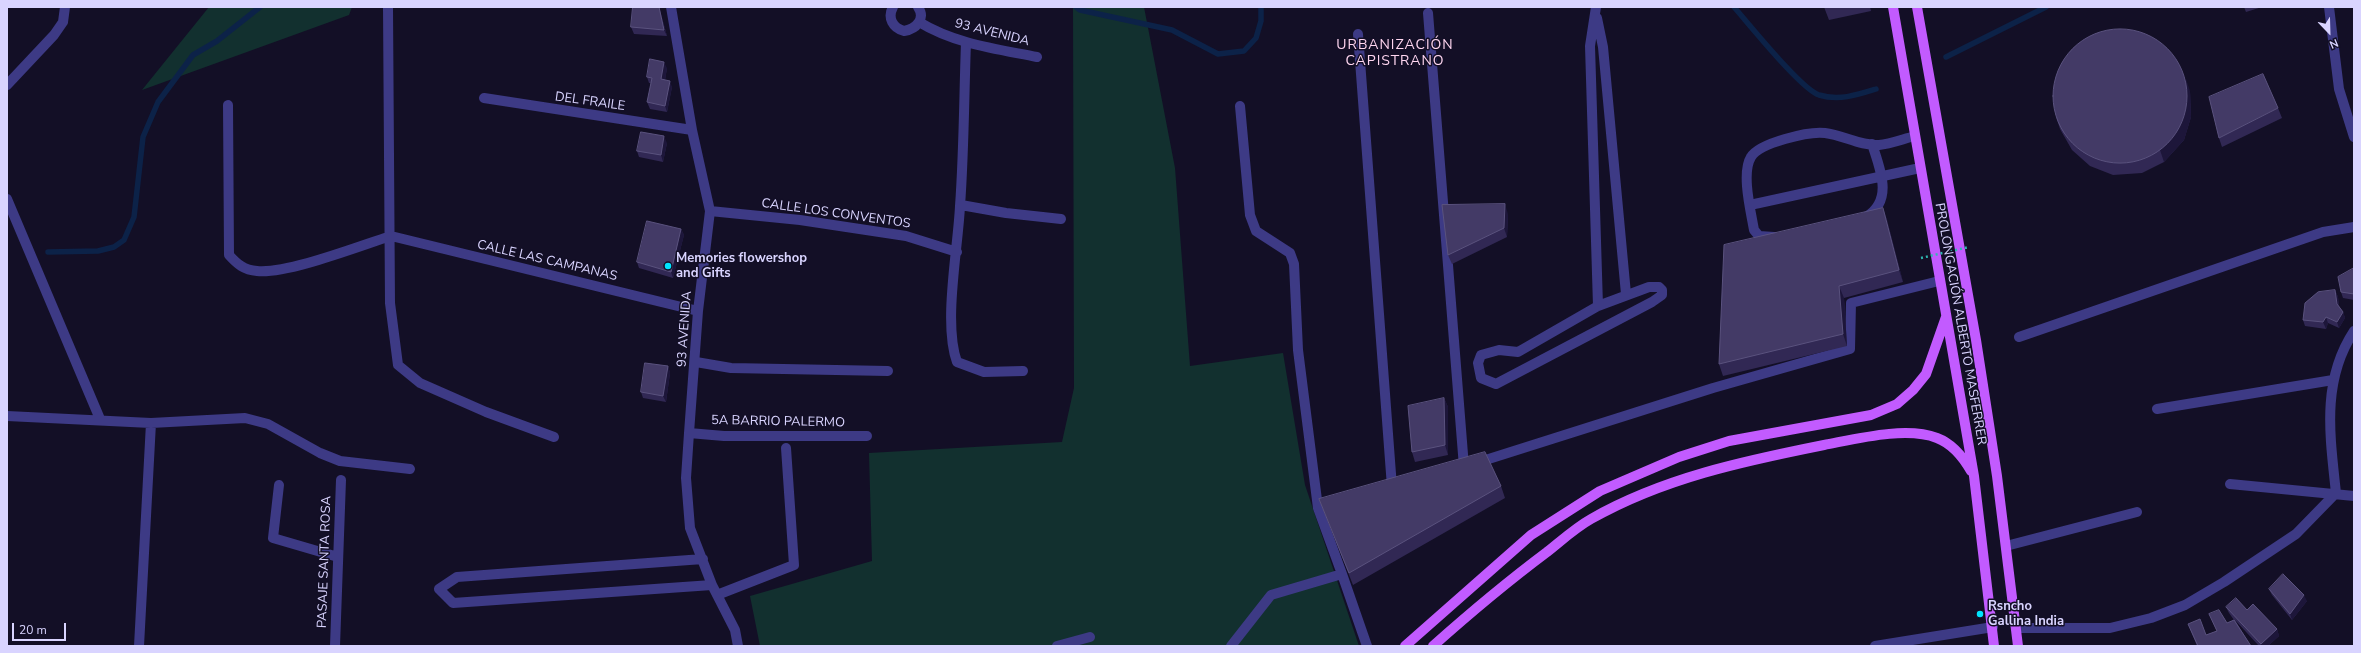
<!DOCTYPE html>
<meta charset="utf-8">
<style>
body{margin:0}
#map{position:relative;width:2361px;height:653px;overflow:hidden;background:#130f26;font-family:"Nunito Sans",sans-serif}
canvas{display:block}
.frame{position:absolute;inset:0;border:8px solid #d9d4ff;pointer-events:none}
.north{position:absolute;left:2309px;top:12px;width:40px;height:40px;-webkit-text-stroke:3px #130f26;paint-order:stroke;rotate:157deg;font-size:11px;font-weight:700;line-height:16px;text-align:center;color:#d9d4ff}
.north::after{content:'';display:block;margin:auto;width:14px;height:18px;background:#d9d4ff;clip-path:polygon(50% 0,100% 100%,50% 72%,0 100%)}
.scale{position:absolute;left:12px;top:623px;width:54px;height:18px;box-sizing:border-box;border:2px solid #d9d4ff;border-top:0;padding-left:5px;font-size:12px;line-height:14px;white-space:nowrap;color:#d9d4ff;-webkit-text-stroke:3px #130f26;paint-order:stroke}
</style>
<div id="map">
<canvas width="2361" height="653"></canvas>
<div class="frame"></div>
<div class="north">N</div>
<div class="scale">20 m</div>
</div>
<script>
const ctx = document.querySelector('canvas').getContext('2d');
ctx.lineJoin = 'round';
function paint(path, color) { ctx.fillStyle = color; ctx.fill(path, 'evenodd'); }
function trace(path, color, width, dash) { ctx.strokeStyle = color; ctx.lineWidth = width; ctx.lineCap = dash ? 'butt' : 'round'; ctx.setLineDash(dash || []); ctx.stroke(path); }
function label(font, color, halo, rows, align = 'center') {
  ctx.font = font + ' "Nunito Sans",sans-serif'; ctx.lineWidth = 3; ctx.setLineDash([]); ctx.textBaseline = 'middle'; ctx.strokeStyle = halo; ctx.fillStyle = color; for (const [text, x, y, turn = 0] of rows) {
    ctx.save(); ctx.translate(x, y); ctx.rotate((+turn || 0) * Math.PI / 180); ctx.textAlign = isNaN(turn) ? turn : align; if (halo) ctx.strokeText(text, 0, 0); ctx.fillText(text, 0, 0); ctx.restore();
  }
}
paint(new Path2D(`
 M209 7H352L349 15 142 90Z
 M1073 7H1144L1175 168 1190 366 1283 353 1305 485 1359 646H760L750 596 872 561 869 453 1062 442 1074 388Z`), '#12302f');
trace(new Path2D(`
 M1076 7 1080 10 1172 30 1218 54 1244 51 1256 38 1261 21V7
 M1734 7C1749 24 1801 89 1819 95 1839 101 1857 95 1876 89
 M1946 57 2046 7
 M48 252 98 251 114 247 124 240 134 217 143 137 158 102 193 55 217 41 260 7`), '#0c2248', 5.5);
trace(new Path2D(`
 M388 7 390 303 398 365 420 383 486 412 554 437
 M671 7 692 130 710 211 698 311 689 433 686 478 690 528 712 585 735 630 738 646
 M893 7C887 18 893 28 904 31 916 29 926 19 918 7
 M1596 7 1590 46 1598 306
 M2329 7 2339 89 2354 137
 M1428 13 1464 467
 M1597 18 1603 47 1626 294
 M919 22C955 44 997 49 1037 57
 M1358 34 1392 487
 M966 42C964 97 964 151 960 206 958 249 943 324 957 362L984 372 1023 371
 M7 85 54 35 63 22 65 7
 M484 98 692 130
 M228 105 229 255C237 264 244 270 257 271 288 274 359 246 391 236
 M7 199 100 419
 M961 205 1006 213 1061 219
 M1750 205 1920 168
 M710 211 800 220 906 236 957 252
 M1866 217C1894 200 1880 169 1872 144
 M391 236 698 311
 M1774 237 1759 236 1754 230C1751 212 1741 173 1751 157 1759 143 1809 131 1825 133 1843 135 1860 146 1879 145 1890 144 1903 139 1915 136
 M1649 287H1659L1662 290V295L1652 302 1496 384 1481 378 1478 363 1481 355 1499 350 1518 352 1598 306Z
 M2019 337 2323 232 2354 227
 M696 362 731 368 888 371
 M2157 409 2333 380
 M7 416 151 423 245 418 268 424 320 453 340 461 410 469
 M689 433 724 436H867
 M1476 463 1713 388 1850 349 1851 303 1939 281
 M2230 484 2354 496
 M279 485 273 538 338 557
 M2006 546 2137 512
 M703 559 457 577 439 589 453 603 712 585
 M1342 574 1367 646
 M717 595 794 565 786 448
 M2017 628H2110L2151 618 2185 605 2224 582 2296 534 2336 493C2330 436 2321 381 2354 331
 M139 646 151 423
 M335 646 341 480
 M1057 646 1090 637
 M1231 646 1271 595 1342 574 1318 508 1298 350 1294 264 1290 253 1256 231 1250 215 1240 106
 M1875 646 1993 627`), '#3d3a85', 10);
trace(new Path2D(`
 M1893 7 1974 476 1994 646
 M1917 7 1976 340 1997 476 2018 646
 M1405 646 1531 535 1600 491 1679 457 1729 441 1871 415 1897 404 1913 390 1926 374 1946 317
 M1433 646C1470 613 1507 582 1547 552 1561 541 1575 528 1591 519 1663 478 1744 461 1824 445 1856 439 1906 426 1937 438 1953 444 1963 457 1971 471`), '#c25bff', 10);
trace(new Path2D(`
 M1921 258 1969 247`), '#2fb8b0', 2.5, [2, 3]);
paint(new Path2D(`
 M633 7H659L667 36 634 34 631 27Z
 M1824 7H1870L1871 11 1829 20Z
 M2244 7H2262L2246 12Z
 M667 68 665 80 672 87 667 112 650 109 647 102 651 83H649L647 77Z
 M2190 91 2191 117 2184 140 2164 162 2142 173 2113 175 2090 166 2072 150 2060 129 2056 117Z
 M2278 108 2282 118 2222 147 2219 138Z
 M667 143 663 162 639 157 637 151Z
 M1883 208 1887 220 1903 282 1844 298 1847 346 1723 376 1719 364Z
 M1508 214 1507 237 1452 264 1448 255Z
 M681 229 684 235 673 278 639 268 637 262Z
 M2354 268V300L2343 298 2341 292Z
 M2335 290 2338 297 2339 306 2343 312 2345 318 2339 328 2328 323 2326 329 2305 326 2303 320Z
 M668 366 670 373 666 402 643 398 641 392Z
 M1444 398 1448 407V455L1415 462 1412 452Z
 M1501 486 1505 498 1353 585 1319 499Z
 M2269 589 2307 601 2292 620 2272 595Z
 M2226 607 2247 610 2277 629 2279 636 2268 646H2259L2235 620 2251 646H2197L2188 624 2206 635 2217 631 2209 614 2227 623 2234 620 2229 613Z`), '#312854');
paint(new Path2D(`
 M659 7 660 10 667 36 664 30Z
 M664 62 667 68 664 86 661 79Z
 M2186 79 2190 91 2191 117 2184 140 2164 162 2160 150Z
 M670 81 672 87 667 112 665 106Z
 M664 136 667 143 663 162 661 155Z
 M1505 204 1508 214 1507 237 1504 228Z
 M1883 208 1887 220 1903 282 1899 270Z
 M681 229 684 235 673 278 671 272Z
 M1839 286 1844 298 1847 346 1843 334Z
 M2335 290 2338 297 2339 310 2337 304Z
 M2343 312 2345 318 2339 328 2337 322Z
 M2326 317 2328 323 2326 329 2323 322Z
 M668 366 670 373 666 402 663 396Z
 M1444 398 1448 407V455L1445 445Z
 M2304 595 2307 601 2292 620 2290 614Z
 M2277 629 2279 636 2268 646H2261V644Z`), '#1d163a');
const building = new Path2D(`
 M633 7H659L664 30 631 27Z
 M2053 96a67 67 0 1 1 134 0a67 67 0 1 1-134 0Z
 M650 59 664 62 661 79 670 81 665 106 647 102 652 78 647 77Z
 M2263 74 2278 108 2219 138 2209 97Z
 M641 132 664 136 661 155 637 151Z
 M1505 204 1504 228 1448 255 1442 205Z
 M1883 208 1899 270 1839 286 1843 334 1719 364 1724 245Z
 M647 221 681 229 671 272 637 262Z
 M2354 268V294L2341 292 2338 277Z
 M2335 290 2337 304 2343 312 2337 322 2326 317 2323 322 2303 320 2305 303 2318 292Z
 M645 363 668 366 663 396 641 392Z
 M1444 398 1445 445 1412 452 1408 406Z
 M1485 452 1501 486 1349 573 1319 499Z
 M2283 574 2304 595 2290 614 2269 589Z
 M2236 598 2247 610 2253 604 2277 629 2261 644 2226 607Z
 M2219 610 2227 623 2234 620 2251 646H2198L2188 624 2200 619 2206 635 2217 631 2209 614Z`);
paint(building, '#433a66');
trace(building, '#5a527e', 1);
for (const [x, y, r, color] of [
 [668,266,4,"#00e5ff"],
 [1980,614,4,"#00e5ff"]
]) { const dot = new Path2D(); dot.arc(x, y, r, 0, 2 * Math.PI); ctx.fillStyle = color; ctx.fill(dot); trace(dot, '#130f26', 1.5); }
label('13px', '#d9d4ff', '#130f26', [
 ["93 AVENIDA",992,33,14],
 ["DEL FRAILE",590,102,8],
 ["CALLE LOS CONVENTOS",836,214,8],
 ["CALLE LAS CAMPANAS",547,261,13],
 ["PROLONGACIÓN ALBERTO MASFERRER",1960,324,80],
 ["93 AVENIDA",685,329,-86],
 ["5A BARRIO PALERMO",778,422,1],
 ["PASAJE SANTA ROSA",325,562,-88]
]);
label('bold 13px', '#d9d4ff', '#130f26', [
 ["Memories flowershop",676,259],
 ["and Gifts",676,274],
 ["Rsncho",1988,607],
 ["Gallina India",1988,622]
], 'left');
ctx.letterSpacing = '1px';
label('14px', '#ffd6f0', '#130f26', [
 ["URBANIZACIÓN",1395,46],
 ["CAPISTRANO",1395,62]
]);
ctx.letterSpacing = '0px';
</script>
